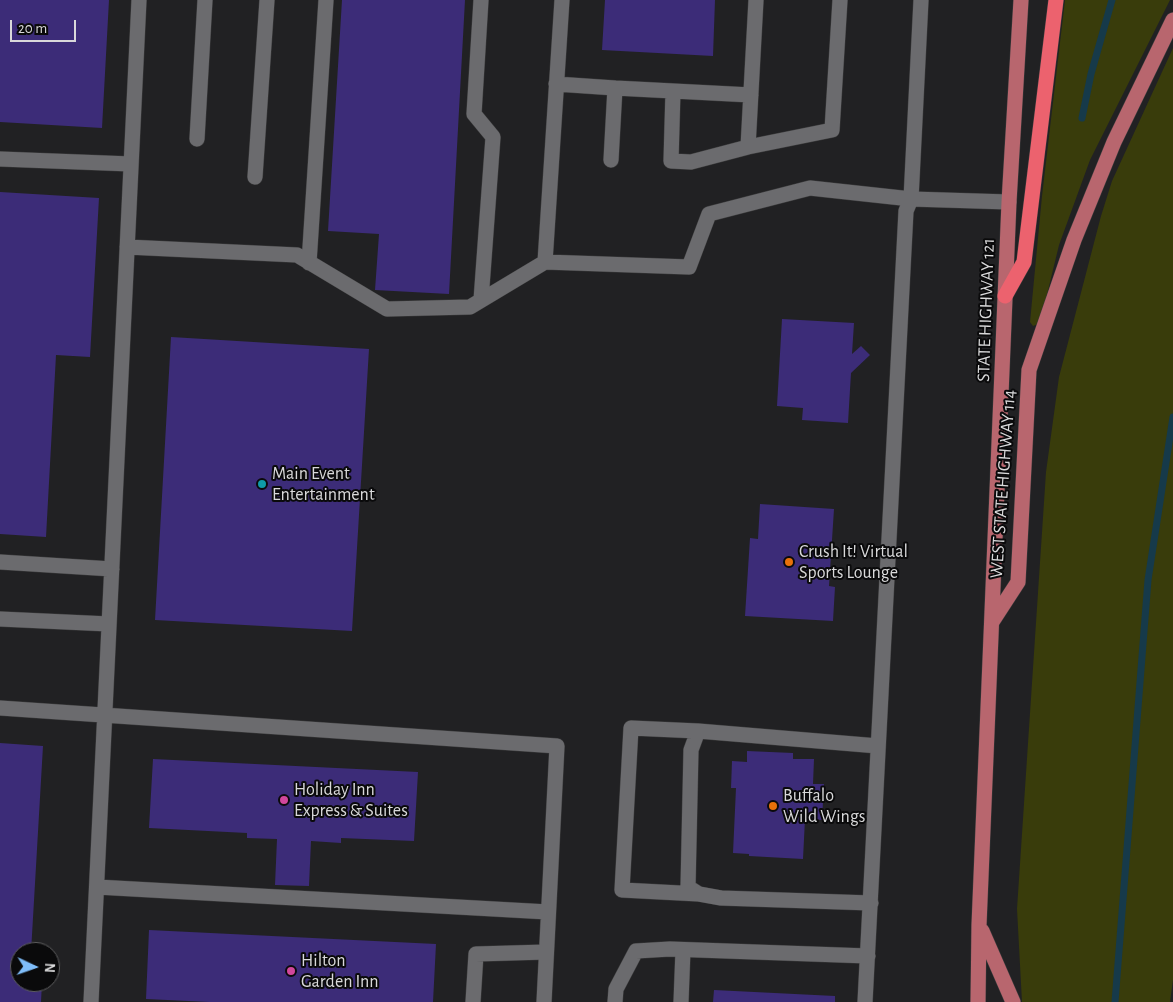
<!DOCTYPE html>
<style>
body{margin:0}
#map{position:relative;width:1173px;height:1002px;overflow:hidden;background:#212123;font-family:"Alegreya Sans",sans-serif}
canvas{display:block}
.north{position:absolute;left:10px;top:942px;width:50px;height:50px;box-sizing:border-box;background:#0a0a0b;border:1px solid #5d5d5e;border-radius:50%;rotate:93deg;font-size:14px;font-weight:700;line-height:20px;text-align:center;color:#d9d9da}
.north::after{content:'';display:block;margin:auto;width:18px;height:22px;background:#7fbdf9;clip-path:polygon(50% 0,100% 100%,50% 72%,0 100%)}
.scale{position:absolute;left:10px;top:20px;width:66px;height:22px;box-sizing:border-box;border:2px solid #d9d9da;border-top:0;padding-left:6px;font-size:15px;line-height:18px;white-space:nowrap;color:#d9d9da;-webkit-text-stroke:4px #0a0a0b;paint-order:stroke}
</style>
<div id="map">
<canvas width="1173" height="1002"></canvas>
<div class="north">N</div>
<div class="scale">20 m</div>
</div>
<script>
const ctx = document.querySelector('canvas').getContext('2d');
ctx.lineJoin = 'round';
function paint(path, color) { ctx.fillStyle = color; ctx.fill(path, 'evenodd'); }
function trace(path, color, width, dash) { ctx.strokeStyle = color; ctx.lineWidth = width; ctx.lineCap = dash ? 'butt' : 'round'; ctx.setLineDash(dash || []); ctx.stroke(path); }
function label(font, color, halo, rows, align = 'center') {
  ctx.font = font + ' "Alegreya Sans",sans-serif'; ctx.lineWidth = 4; ctx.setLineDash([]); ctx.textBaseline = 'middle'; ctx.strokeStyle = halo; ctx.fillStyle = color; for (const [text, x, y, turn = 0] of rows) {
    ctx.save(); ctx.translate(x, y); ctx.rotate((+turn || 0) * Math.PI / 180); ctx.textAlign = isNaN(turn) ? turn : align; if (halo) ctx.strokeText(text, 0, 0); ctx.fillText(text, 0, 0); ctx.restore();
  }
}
paint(new Path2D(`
 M1065 0H1170L1090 160 1059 245 1042 315 1038 324 1033 326 1030 322 1042 196Z
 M1173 48V980L1170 1002H1022L1017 909 1046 472 1059 377 1101 216 1112 181Z`), '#393c0b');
trace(new Path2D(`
 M1082 118 1091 74 1112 0
 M1115 1002 1148 580 1173 417`), '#163a4a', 7);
paint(new Path2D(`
 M0 0H109L102 128 0 122Z
 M342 0H465L449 294 375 290 379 234 328 231Z
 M605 0H715L713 56 602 50Z
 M0 192 99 198 90 357 56 355 46 537 0 534Z
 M782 319 854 323 852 354 861 346 870 355 851 373 848 423 802 420 803 408 777 406Z
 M171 337 369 349 352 631 155 620Z
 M760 504 834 509 829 586 835 587 833 621 745 616 750 538 758 539Z
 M0 743 43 746 31 952H20V982H42L41 1002H0Z
 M747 751 793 753V759H814L813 784H824L822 820 805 819 803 859 749 856V854L733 853 736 788H731L732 761 747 762Z
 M153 759 418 772 414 841 341 838V843L311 841 309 886 275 885 277 839 247 838V833L149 828Z
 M149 930 436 944 433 1002H209L146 999Z
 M714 990 835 996V1002H713Z`), '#3c2c78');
const minor = new Path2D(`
 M481 0 474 114 493 137 481 300
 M556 84 615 88 611 160
 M615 88 751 95
 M673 91 671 161 691 162 748 147 756 0
 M197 139 205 0
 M748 147 832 130 840 0
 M0 159 131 164
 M255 177 267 0
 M127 247 297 255 387 309 470 307 545 262 689 267 709 214 810 188 911 199 921 0
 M545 262 562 0
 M309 263 326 0
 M0 562 112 569
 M0 619 109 624
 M0 708 557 746 544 1002
 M698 731 631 728 622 890 699 894
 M97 887 548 912
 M871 903 721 898 699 894 688 887 691 750 698 731 878 746
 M91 1002 139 0
 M473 1002 476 954 546 952
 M615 1002 616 989 636 951 670 949 868 956
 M681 1002 683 950
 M865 1002 906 211 911 199 1009 202`);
const major = new Path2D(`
 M992 622 1018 582 1029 370 1074 240 1114 142 1173 20
 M982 931 1013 1002
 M978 1002 979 925 1009 202 1021 0`);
const highway = new Path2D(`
 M1005 296 1024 262 1056 0`);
trace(minor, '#3c3c3d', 16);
trace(major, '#3c3c3d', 16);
trace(highway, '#3c3c3d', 16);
trace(minor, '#6b6b6e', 15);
trace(major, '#b8666e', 15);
trace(highway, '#ec626e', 15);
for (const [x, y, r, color] of [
 [262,484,5,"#0f9aa8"],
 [789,562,5,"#e8710a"],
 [284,800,5,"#d1479c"],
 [773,806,5,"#e8710a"],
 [291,971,5,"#d1479c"]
]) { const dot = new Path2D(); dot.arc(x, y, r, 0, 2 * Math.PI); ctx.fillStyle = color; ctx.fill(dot); trace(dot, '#0a0a0b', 2); }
label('18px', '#d9d9da', '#0a0a0b', [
 ["STATE HIGHWAY 121",986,310,-88],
 ["WEST STATE HIGHWAY 114",1003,484,-86]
]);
label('18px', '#d9d9da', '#0a0a0b', [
 ["Main Event",272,474],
 ["Entertainment",272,495],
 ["Crush It! Virtual",799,552],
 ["Sports Lounge",799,573],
 ["Holiday Inn",294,790],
 ["Express & Suites",294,811],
 ["Buffalo",783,796],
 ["Wild Wings",783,817],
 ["Hilton",301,961],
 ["Garden Inn",301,982]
], 'left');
</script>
